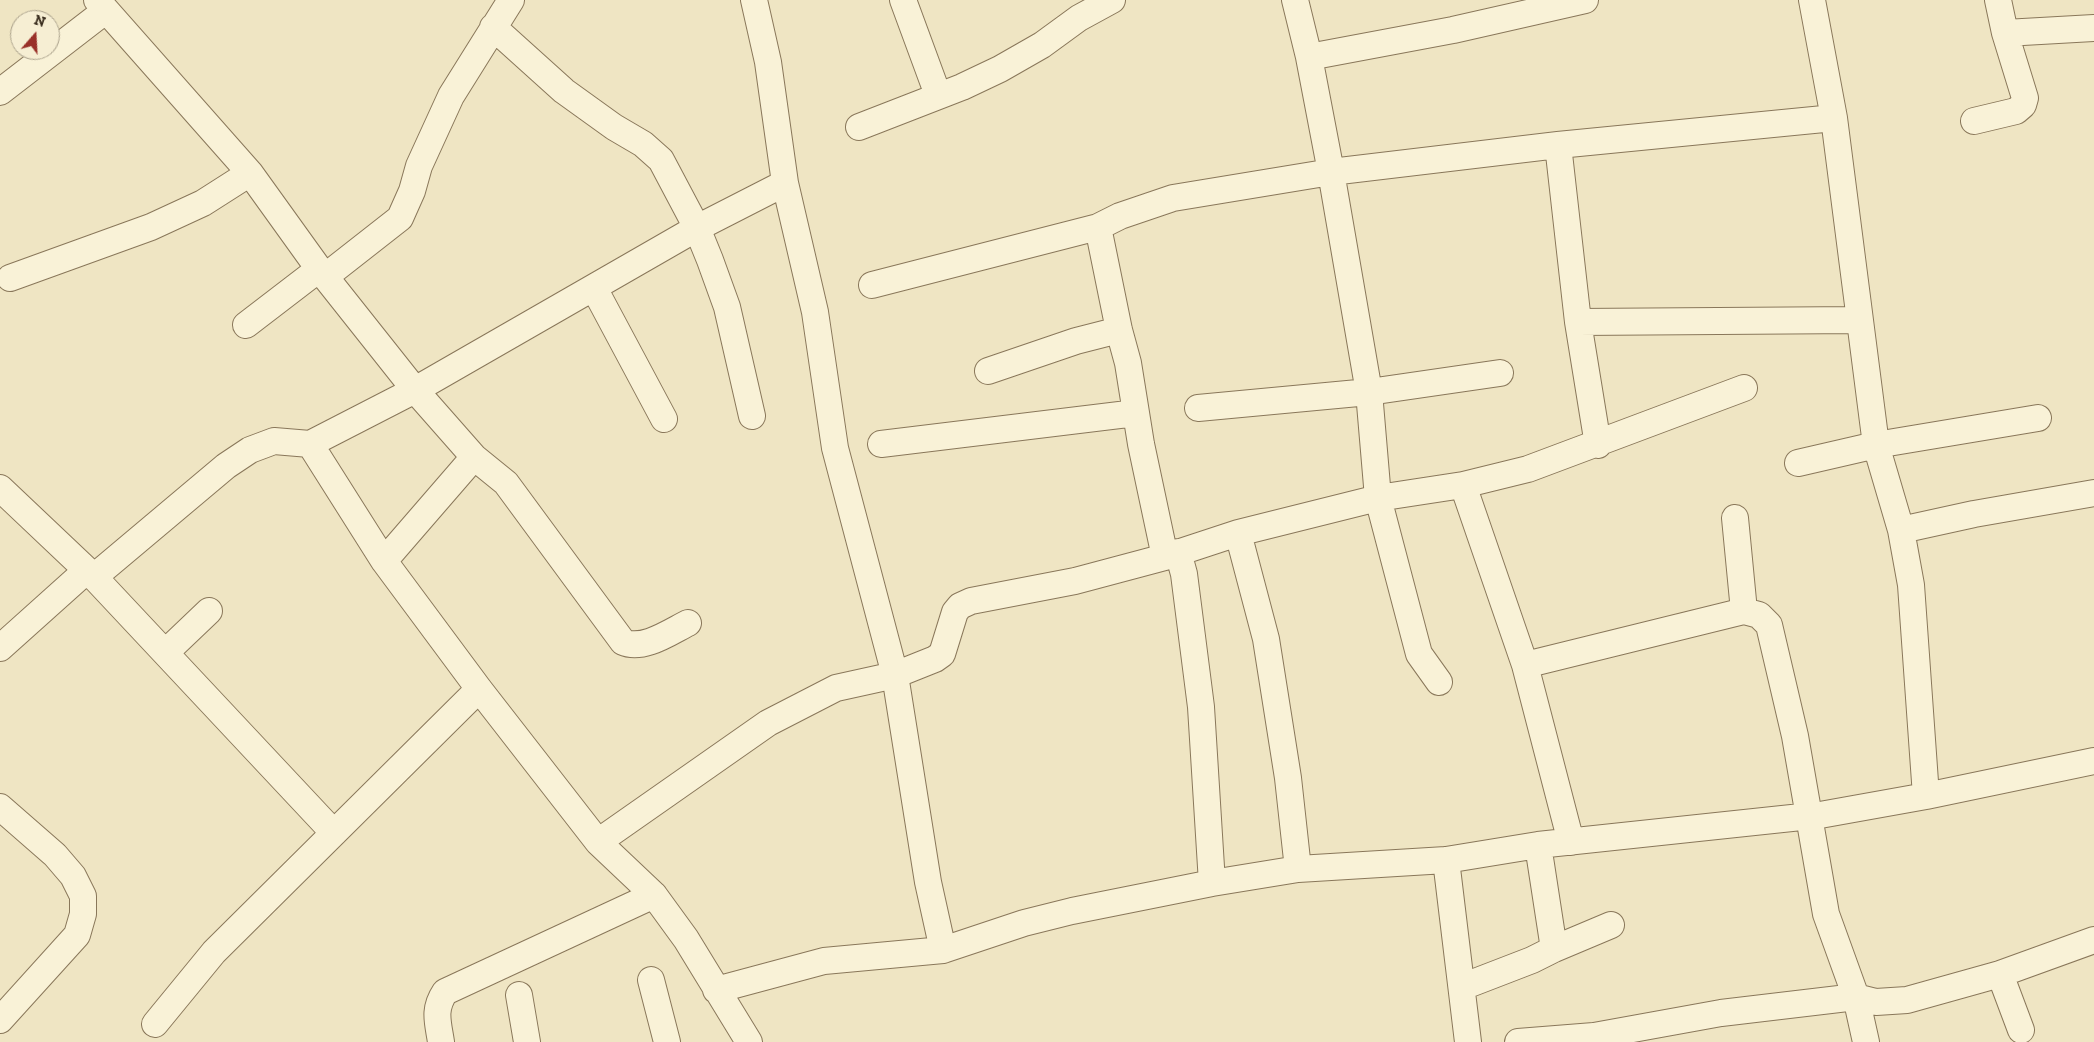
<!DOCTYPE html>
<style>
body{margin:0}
#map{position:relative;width:2094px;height:1042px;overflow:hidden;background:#efe5c3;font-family:"Zilla Slab",serif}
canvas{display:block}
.north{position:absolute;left:10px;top:10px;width:50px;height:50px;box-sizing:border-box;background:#f6eed3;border:1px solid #aaa18b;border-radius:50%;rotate:19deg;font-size:14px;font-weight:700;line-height:20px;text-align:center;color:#392d1e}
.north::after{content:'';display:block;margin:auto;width:18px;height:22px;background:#993029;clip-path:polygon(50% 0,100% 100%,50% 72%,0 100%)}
</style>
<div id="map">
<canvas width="2094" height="1042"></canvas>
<div class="north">N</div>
</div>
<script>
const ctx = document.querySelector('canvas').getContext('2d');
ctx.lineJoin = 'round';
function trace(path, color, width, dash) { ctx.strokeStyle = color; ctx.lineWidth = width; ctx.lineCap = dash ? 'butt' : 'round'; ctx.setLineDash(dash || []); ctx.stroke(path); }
const minor = new Path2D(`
 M97 0 250 173 319 269 415 390 474 457 506 483 623 642C643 651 670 632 688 623
 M754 0 768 62 785 183 815 312 835 448 895 675 928 882 943 950
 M903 0 938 95
 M1295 0 1309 57 1331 172 1369 392 1378 498 1419 654 1439 682
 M1812 0 1834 118 1876 445 1901 530 1911 585 1926 796
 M1998 0 2005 33 2094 28
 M493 27 564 91 614 127 643 144 661 160 697 228 710 260 727 307 752 416
 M1309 57 1453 30 1585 0
 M0 92 105 11
 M1974 121 2016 111 2023 105 2025 98 2005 33
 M859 127 962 87 1000 69 1042 45 1079 18 1112 0
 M1558 145 1578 322 1598 445
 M1098 227 1119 330 1128 363 1141 444 1165 557
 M326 276 400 218 412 191 419 166 451 96 511 0
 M10 278 151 227 203 203 250 173
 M872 285 1098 227 1120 216 1173 198 1331 172 1558 145 1834 118
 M594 288 664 419
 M1578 322 1859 320
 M246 325 319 269
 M988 371 1076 341 1119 330
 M1198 408 1369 392 1500 373
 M310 444 384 561 479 689 598 842 654 895 686 939 749 1042
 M881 444 1136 413
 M1798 463 1876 445 2038 418
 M1463 485 1525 665 1571 842
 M0 488 94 577 334 833
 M1735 518 1744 611
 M1901 530 1974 514 2094 493
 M1238 533 1266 639 1288 778 1298 869
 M1178 552 1184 574 1201 707 1212 883
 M384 561 474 457
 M94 577 226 466 250 450 274 441 310 444 415 390 697 228 785 183
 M0 648 87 570
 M166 652 209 611
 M1525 665 1744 611 1759 615 1769 625 1795 736 1826 914 1856 997 1866 1042
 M0 807 55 855 73 876 83 896V914L77 935 0 1020
 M598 842 768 723 836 688 895 675 935 659 942 654 955 612 960 606 971 601 1075 581 1165 557 1238 533 1378 498 1463 485 1528 469 1744 388
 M1538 845 1554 949
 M1446 860 1468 1042
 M2000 974 2021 1030
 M651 980 667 1042
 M1462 987 1532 960 1554 949 1611 925
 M716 990 824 961 943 950 1024 923 1072 911 1212 883 1298 869 1446 860 1538 845 1820 815 1926 796 2094 761
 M519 995 527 1042
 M155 1024 214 952 479 689
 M441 1042C438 1022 433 1010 445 992L654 895
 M1518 1042 1594 1036 1721 1013 1856 997 1876 1002 1907 1000 2000 974 2094 940`);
trace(minor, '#89775a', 28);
trace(minor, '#f9f2d7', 26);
</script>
